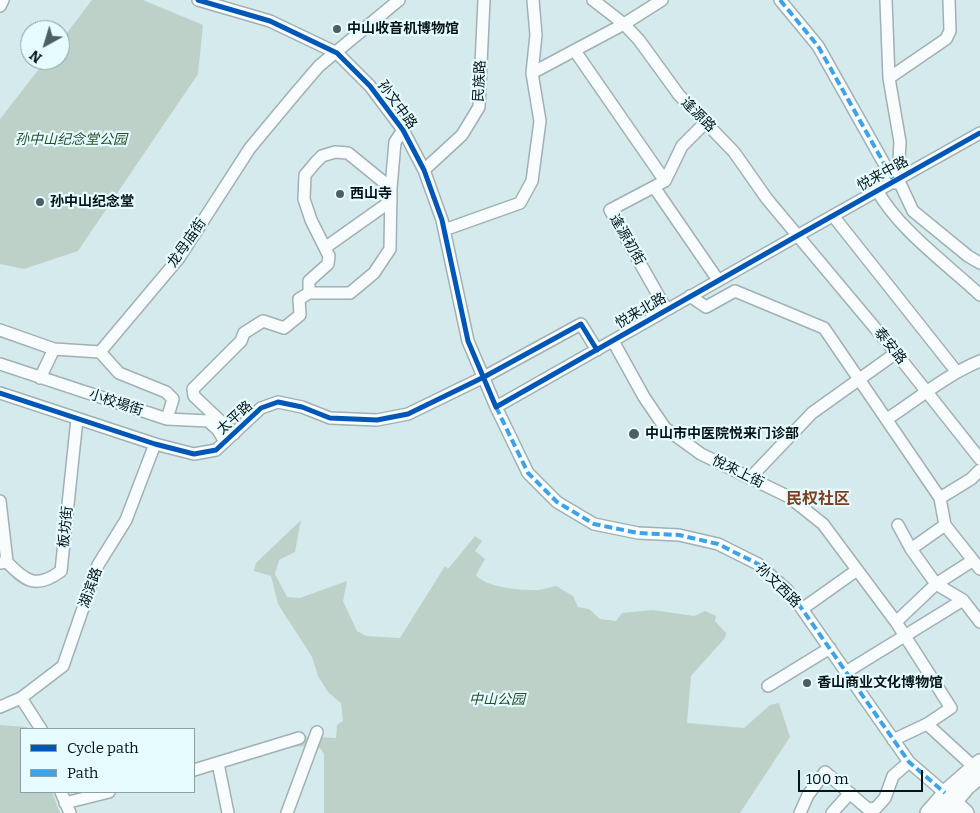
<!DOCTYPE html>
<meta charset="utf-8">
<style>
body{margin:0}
#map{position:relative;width:980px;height:813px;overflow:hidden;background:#d5eaed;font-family:Bitter,serif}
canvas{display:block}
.legend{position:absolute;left:20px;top:728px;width:175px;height:65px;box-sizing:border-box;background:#e5fbff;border:1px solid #8c9fa2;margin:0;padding:6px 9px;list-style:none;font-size:15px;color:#061416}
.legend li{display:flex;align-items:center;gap:10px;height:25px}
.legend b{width:25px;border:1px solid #8c9fa2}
.north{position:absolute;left:20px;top:20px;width:50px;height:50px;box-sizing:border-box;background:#e5fbff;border:1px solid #8c9fa2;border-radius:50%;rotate:219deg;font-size:14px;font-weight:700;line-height:20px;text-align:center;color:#061416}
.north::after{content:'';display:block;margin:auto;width:18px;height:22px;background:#4e5f61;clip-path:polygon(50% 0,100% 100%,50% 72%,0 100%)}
.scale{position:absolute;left:798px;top:770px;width:125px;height:22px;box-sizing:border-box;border:2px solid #061416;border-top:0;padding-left:6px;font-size:15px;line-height:18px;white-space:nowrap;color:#061416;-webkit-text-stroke:4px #e5fbff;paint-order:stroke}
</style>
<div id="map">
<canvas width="980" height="813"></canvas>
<ul class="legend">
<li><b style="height:6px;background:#0057b8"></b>Cycle path</li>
<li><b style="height:6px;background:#3ca2ea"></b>Path</li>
</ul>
<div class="north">N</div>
<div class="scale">100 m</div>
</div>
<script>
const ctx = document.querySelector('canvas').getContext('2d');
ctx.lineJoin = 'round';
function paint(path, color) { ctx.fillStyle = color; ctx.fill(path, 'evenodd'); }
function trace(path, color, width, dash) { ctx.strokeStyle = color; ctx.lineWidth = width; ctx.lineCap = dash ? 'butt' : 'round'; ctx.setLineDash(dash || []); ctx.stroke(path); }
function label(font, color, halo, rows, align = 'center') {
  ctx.font = font + ' Bitter,"Noto Sans SC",serif'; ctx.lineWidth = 4.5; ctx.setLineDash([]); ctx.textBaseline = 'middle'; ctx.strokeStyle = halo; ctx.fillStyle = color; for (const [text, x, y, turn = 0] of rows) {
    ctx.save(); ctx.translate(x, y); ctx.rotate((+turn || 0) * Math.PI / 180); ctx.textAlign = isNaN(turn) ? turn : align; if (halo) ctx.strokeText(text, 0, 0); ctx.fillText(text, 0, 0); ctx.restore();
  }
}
paint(new Path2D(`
 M92 0H143L203 25 198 74 78 251 24 269 0 264V119L46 60H60V42Z
 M301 520 295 552 279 560 275 574 287 597 300 598 347 581 343 601 357 631 366 636 400 638 445 566 448 569 475 536 482 541 475 551 485 559 476 575C485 587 518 590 533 590 540 591 549 587 556 586L573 596 578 607 589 609 600 619 616 621 622 613 653 610 694 616 705 611 716 616 715 621 726 633 725 638 691 676 687 723 744 728 770 705 779 703 790 737 740 813H324V754L320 748 316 746 284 747 294 736 336 738 337 725 343 721 341 703 328 692 318 676 312 657 278 604 271 576 254 571 256 563Z
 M0 725 27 727 28 729H21V792H52L60 813H0Z`), '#bed1c9');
const minor = new Path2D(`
 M198 0 270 21 337 53 370 86 403 130 424 170 442 220 468 341 496 407 528 473 557 502 594 524 638 533 679 535 718 544 758 564 787 590 802 609 909 762 945 793
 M593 0 624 24 639 40 679 95 734 152 767 199 896 353 980 459
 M780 0 818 46 895 183
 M886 0 889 78 900 142 898 179 913 211 968 256 980 263
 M0 6 3 0
 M575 51 665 181
 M532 73 624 24 662 0
 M889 78 946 39 950 31 949 0
 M424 170 462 135 479 107 484 0
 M654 187 718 280
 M877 190C898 229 947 264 980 295
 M834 217 956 371
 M444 230 520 203 532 181 540 121 532 73 536 35 533 0
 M326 247 391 201
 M309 293V281L328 264 329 256 311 220 304 199 305 175 316 162 322 156 335 152 348 153 391 188
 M690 296 706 307 735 291 824 328 940 498 945 525 980 569
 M666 309 610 210 665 181 682 146 705 123
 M0 330 54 349 100 352 179 258 250 148 295 94 319 66 399 0
 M613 341 644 397 665 428 701 454 789 497 823 524 896 622 951 708 927 724 893 740
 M100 352 119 373 166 392 173 399 167 419
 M0 364 167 419 208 421 218 430 225 442
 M40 378 54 349
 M0 393 155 444 194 454 216 450 261 408 278 402 302 407 330 418 377 420 408 414 484 377 581 324 597 350
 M496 407C657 316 818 223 980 133
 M887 419C918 399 946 375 980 361
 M234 434 194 396 193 389 241 341 244 333 263 321 284 328 300 315 299 299 309 293H350L374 273 390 249 391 188 395 142 403 130
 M751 477 812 413 896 353
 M940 498 971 479 980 470
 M0 501 7 562 0 563
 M898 525 911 549 936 584 963 600 980 622
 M911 549 945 525
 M7 562C26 582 37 589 61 571L77 419
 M802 609 857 570
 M896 622 936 584 972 561
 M846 672 963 600
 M768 686 830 648
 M21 698 41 729
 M0 707 21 698 63 666 98 565 126 520 155 444
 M927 724 975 768
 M218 763 228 813
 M194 770 299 738
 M61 792 70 813
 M65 803 109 792
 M287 813 317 732
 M800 813 808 795 825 772 868 809 876 808 885 798 893 776 909 762
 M832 813 850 793`);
const major = new Path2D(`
 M947 795 966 813
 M928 813 949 789 980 762
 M945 813 967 787 980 776`);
trace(minor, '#a0b0b3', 14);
trace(major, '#a0b0b3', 18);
trace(minor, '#f9fcfc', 11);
trace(major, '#f9fcfc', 15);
trace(new Path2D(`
 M780 0 818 46 895 183
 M496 407 528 473 557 502 594 524 638 533 679 535 718 544 758 564 787 590 802 609 909 762 945 793`), '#3ca2ea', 4, [8, 4]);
trace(new Path2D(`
 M198 0 270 21 337 53 370 86 403 130 424 170 442 220 468 341 496 407C657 316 818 223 980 133
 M0 393 155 444 194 454 216 450 261 408 278 402 302 407 330 418 377 420 408 414 484 377 581 324 597 350`), '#0057b8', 5);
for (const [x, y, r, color] of [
 [337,29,5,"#4e5f61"],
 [340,194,5,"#4e5f61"],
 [40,202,5,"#4e5f61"],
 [634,434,6,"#4e5f61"],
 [807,683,5,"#4e5f61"]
]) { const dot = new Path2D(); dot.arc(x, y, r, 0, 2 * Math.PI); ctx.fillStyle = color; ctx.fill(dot); trace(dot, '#e5fbff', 2); }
label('bold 14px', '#061416', '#e5fbff', [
 ["中山收音机博物馆",347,29],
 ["西山寺",350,194],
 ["孙中山纪念堂",50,202],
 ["中山市中医院悦来门诊部",645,434],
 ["香山商业文化博物馆",817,683]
], 'left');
label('14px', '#061416', '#e5fbff', [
 ["民族路",480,81,-87],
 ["孙文中路",397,105,54],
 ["逢源路",698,115,45],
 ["悦来中路",883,174,-29],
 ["逢源初街",627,240,60],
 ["龙母庙街",187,243,-55],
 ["悦来北路",641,311,-30],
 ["泰安路",890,346,51],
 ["小校場街",116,403,18],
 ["太平路",235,418,-42],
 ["悅來上街",738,472,26],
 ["板坊街",66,527,-84],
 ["孙文西路",778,586,44],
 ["湖滨路",91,588,-70]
]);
label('italic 14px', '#2a4e28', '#e5fbff', [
 ["孙中山纪念堂公园",71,140],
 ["中山公园",497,700]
]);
label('bold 16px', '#7f3f1f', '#e5fbff', [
 ["民权社区",818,500]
]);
</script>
